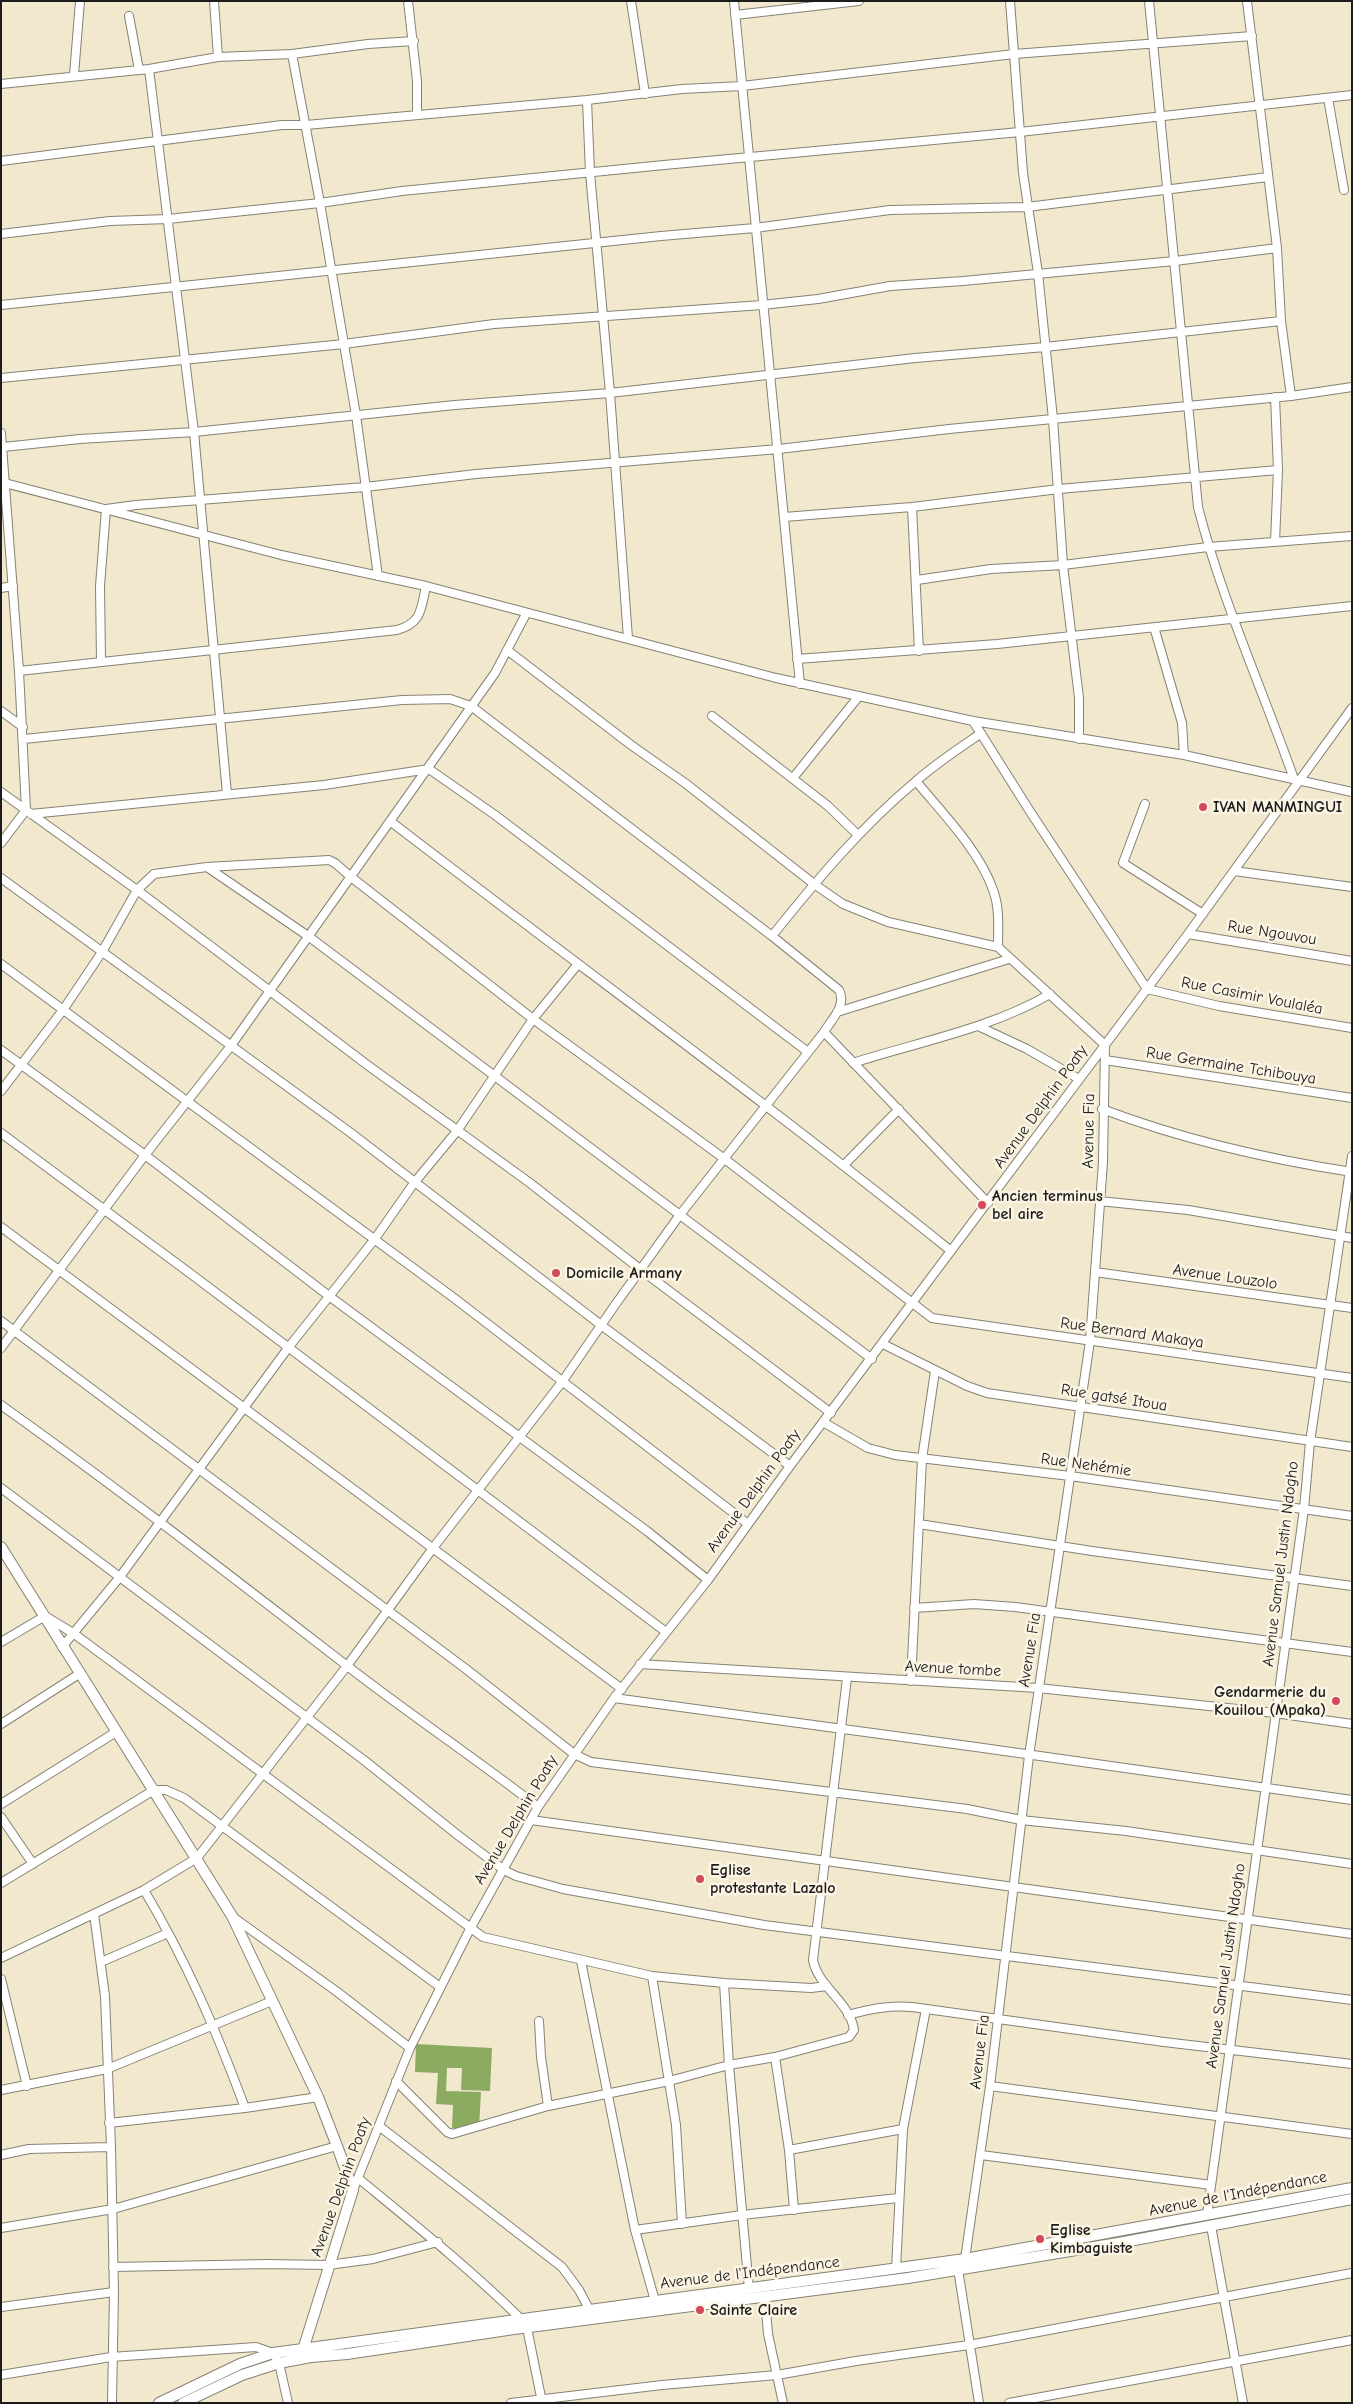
<!DOCTYPE html>
<meta charset="utf-8">
<style>
body{margin:0}
#map{position:relative;width:1353px;height:2404px;overflow:hidden;background:#f1e8cd;font-family:"Comic Neue",sans-serif}
canvas{display:block}
.frame{position:absolute;inset:0;border:2px solid #1c1c1c;pointer-events:none}
</style>
<div id="map">
<canvas width="1353" height="2404"></canvas>
<div class="frame"></div>
</div>
<script>
const ctx = document.querySelector('canvas').getContext('2d');
ctx.lineJoin = 'round';
function paint(path, color) { ctx.fillStyle = color; ctx.fill(path, 'evenodd'); }
function trace(path, color, width, dash) { ctx.strokeStyle = color; ctx.lineWidth = width; ctx.lineCap = dash ? 'butt' : 'round'; ctx.setLineDash(dash || []); ctx.stroke(path); }
function label(font, color, halo, rows, align = 'center') {
  ctx.font = font + ' "Comic Neue",sans-serif'; ctx.lineWidth = 5; ctx.setLineDash([]); ctx.textBaseline = 'middle'; ctx.strokeStyle = halo; ctx.fillStyle = color; for (const [text, x, y, turn = 0] of rows) {
    ctx.save(); ctx.translate(x, y); ctx.rotate((+turn || 0) * Math.PI / 180); ctx.textAlign = isNaN(turn) ? turn : align; if (halo) ctx.strokeText(text, 0, 0); ctx.fillText(text, 0, 0); ctx.restore();
  }
}
paint(new Path2D(`
 M416 2044 492 2048 490 2091H495L461 2090 462 2068H447L446 2091 481 2092 479 2129 452 2128 453 2105 436 2104 438 2073 415 2072Z`), '#8bac60');
const minor = new Path2D(`
 M214 1 218 57
 M408 1 417 81V115
 M631 1 645 94
 M734 1 800 684
 M1010 1 1023 173 1038 273 1053 419 1063 565 1079 698V739
 M1149 1 1198 507C1222 601 1262 688 1294 779
 M1247 1 1277 248 1281 321 1291 396
 M735 15 859 1
 M129 16 139 70
 M292 54 320 203 356 415 378 576
 M149 69 194 432 227 794
 M74 75 80 1
 M1 84 149 69 218 57 292 54 368 44 414 41
 M1328 98 1344 190
 M587 100 590 173 610 393 628 638
 M1 161 282 125H306L587 100 682 89 742 86 1014 54 1252 36
 M1 234 110 221 168 219 320 203 402 191 664 165 1020 132 1352 95
 M1 305 661 236 755 228 890 210 1027 207 1268 177
 M1 378 344 344 494 324 762 305 818 299 890 286 963 281 1175 261 1277 248
 M1 433 19 671 26 810 1 843
 M3 447 80 439 194 432 455 405 610 393 915 358 1045 347 1281 321
 M1 482 281 555 426 586 776 678 973 721 1184 755 1352 792
 M912 507 919 651
 M784 517 912 507 1059 489 1278 470
 M1275 542 1278 470 1275 397
 M917 580 991 569 1063 565 1208 547 1352 536
 M1 588 13 586
 M1154 627 1182 723 1184 755
 M507 650 631 745 685 783 814 884 843 904 888 922 998 947 1105 1045 1103 1162 1090 1341 1029 1756 990 2086 965 2259
 M797 659 997 644 1352 606
 M101 661 100 586 106 509 136 505 365 487 476 474 779 449 949 429 1291 396 1352 387
 M19 671 397 630C422 623 421 609 426 586
 M1 711 23 727
 M712 716 828 806 858 835
 M973 721 1031 813 1147 989 1219 1006 1352 1028
 M793 778 859 696
 M916 781C942 813 980 851 993 890 1000 908 998 928 998 947
 M1 792 137 890 366 1064 530 1183 640 1269 831 1413
 M1145 804 1123 863 1203 914
 M31 814 324 785 429 769 495 815 808 1052
 M390 821C577 965 768 1103 951 1251
 M207 867 308 936 872 1359
 M1234 871 1352 887
 M1 878 351 1133 601 1325 790 1466
 M1188 934 1352 961
 M772 936C816 881 861 827 915 782 935 764 958 749 980 734
 M1 964 454 1298 748 1524
 M837 1012 1009 959
 M978 1026 1027 1049 1079 1079
 M824 1032 988 1203
 M1 1050 145 1155 329 1296 647 1531 708 1580
 M1105 1060 1352 1098
 M853 1063C918 1042 990 1029 1050 994
 M1 1091 63 1010 102 952 137 890 154 874 207 867 329 860 335 863 351 877 533 1019 726 1160 932 1318 1352 1378
 M1102 1109C1184 1140 1266 1159 1352 1172
 M1 1133 191 1274 666 1632
 M844 1165 899 1109
 M1099 1201 1188 1210 1352 1238
 M1 1227 622 1689
 M1095 1272 1352 1308
 M1 1321 466 1669 574 1754 591 1762 967 1809 1021 1820 1126 1831 1352 1864
 M883 1344 967 1386 987 1393 1352 1447
 M1 1348 145 1155 230 1047 495 673 526 614
 M1 1405C119 1489 232 1577 346 1665 409 1714 475 1758 538 1807
 M823 1422 868 1448 895 1455 1070 1476 1352 1516
 M1 1488 365 1761 459 1836 504 1870 516 1876 563 1889 764 1925 1352 2000
 M919 1524 1092 1551 1352 1586
 M914 1608 974 1604 1015 1607 1352 1652
 M1 1642 45 1616 73 1633 483 1937 652 1976 724 1983 811 1988 827 1986
 M62 1647 119 1578 288 1348 374 1240 414 1183 457 1131 533 1019 578 964
 M640 1664 1038 1688 1275 1713 1352 1724
 M911 1681 922 1459 935 1371
 M614 1698 976 1747 1352 1800
 M1 1724 79 1674
 M1 1804 116 1732
 M1 1817 33 1864
 M531 1820 1352 1934
 M1 1883 154 1790H166L184 1798 440 1987
 M144 1890C187 1962 216 2030 245 2108
 M94 1914 105 1996 111 2147 114 2292 112 2403
 M233 1917 336 1991 410 2048
 M1 1958 144 1890 197 1858 347 1666 433 1548 562 1382 615 1305 679 1216 824 1032C832 1019 847 1005 839 990L772 936 471 706 450 699 402 700 24 739
 M581 1961 635 2230 655 2301
 M101 1962 168 1933
 M652 1976 676 2125 682 2224
 M1 1979 27 2086
 M724 1983 729 2065 749 2289
 M848 2015C870 2009 889 2005 912 2007L1164 2042 1352 2064
 M539 2021 541 2057 548 2106
 M775 2057 789 2150 794 2210
 M396 2081 447 2132 452 2134 548 2106 669 2081 729 2065 775 2057 849 2037 854 2030C850 2002 818 1987 813 1960L847 1678
 M990 2086 1352 2134
 M1 2090 107 2069 272 2001
 M109 2123 245 2108 318 2097
 M379 2126 562 2267 579 2290 589 2309
 M789 2150 903 2129
 M1 2155 29 2149 111 2147
 M981 2155 1211 2185
 M358 2178C414 2224 469 2268 521 2319
 M353 2190 410 2048 470 1929 538 1807 614 1698 708 1580 790 1466 1188 934 1352 708
 M1207 2215 1304 1509 1310 1442 1352 1156
 M1211 2226 1243 2403
 M1 2228 113 2209 337 2146
 M635 2230 742 2215 898 2198
 M113 2267 267 2264 328 2265 373 2259 438 2242
 M896 2269 903 2129 926 2009
 M958 2269 979 2403
 M765 2297 768 2334 783 2403
 M1 2307 114 2292
 M527 2328 542 2402
 M1 2375 111 2357 256 2347 273 2353 279 2363 288 2403
 M511 2403 662 2385 777 2375 856 2361 969 2345 1352 2273
 M1009 2403 1352 2340`);
const tertiary = new Path2D(`
 M1 1547 232 1916 318 2097 337 2146 353 2190 302 2353
 M159 2403 240 2364 273 2353 965 2259 1352 2188
 M183 2403 242 2375 279 2363 311 2357 347 2354 514 2329 908 2278 1124 2242 1352 2199`);
trace(minor, '#868274', 10);
trace(tertiary, '#868274', 12);
trace(minor, '#fff', 8);
trace(tertiary, '#fff', 10);
for (const [x, y, r, color] of [
 [1203,807,5,"#d1495b"],
 [982,1205,5,"#d1495b"],
 [556,1273,5,"#d1495b"],
 [1336,1701,5,"#d1495b"],
 [700,1879,5,"#d1495b"],
 [1040,2239,5,"#d1495b"],
 [700,2310,5,"#d1495b"]
]) { const dot = new Path2D(); dot.arc(x, y, r, 0, 2 * Math.PI); ctx.fillStyle = color; ctx.fill(dot); trace(dot, '#fcf5e5', 2); }
label('bold 16px', '#1c1c1c', '#fcf5e5', [
 ["IVAN MANMINGUI",1213,807],
 ["Ancien terminus",992,1196],
 ["bel aire",992,1214],
 ["Domicile Armany",566,1273],
 ["Gendarmerie du",1326,1692,"right"],
 ["Kouilou (Mpaka)",1326,1710,"right"],
 ["Eglise",710,1870],
 ["protestante Lazalo",710,1888],
 ["Eglise",1050,2230],
 ["Kimbaguiste",1050,2248],
 ["Sainte Claire",710,2310]
], 'left');
label('16px', '#1c1c1c', '#fcf5e5', [
 ["Rue Ngouvou",1272,933,9],
 ["Rue Casimir Voulaléa",1252,996,11],
 ["Rue Germaine Tchibouya",1231,1066,9],
 ["Avenue Delphin Poaty",1041,1107,-54],
 ["Avenue Fia",1089,1131,-89],
 ["Avenue Louzolo",1225,1277,8],
 ["Rue Bernard Makaya",1132,1333,8],
 ["Rue gatsé Itoua",1114,1398,9],
 ["Rue Nehémie",1086,1465,8],
 ["Avenue Delphin Poaty",754,1491,-54],
 ["Avenue Samuel Justin Ndogho",1281,1564,-83],
 ["Avenue Fia",1030,1650,-81],
 ["Avenue tombe",953,1669,3],
 ["Avenue Delphin Poaty",516,1820,-59],
 ["Avenue Samuel Justin Ndogho",1226,1966,-82],
 ["Avenue Fia",980,2052,-83],
 ["Avenue Delphin Poaty",341,2187,-70],
 ["Avenue de l'Indépendance",1238,2194,-11],
 ["Avenue de l'Indépendance",750,2273,-7]
]);
</script>
